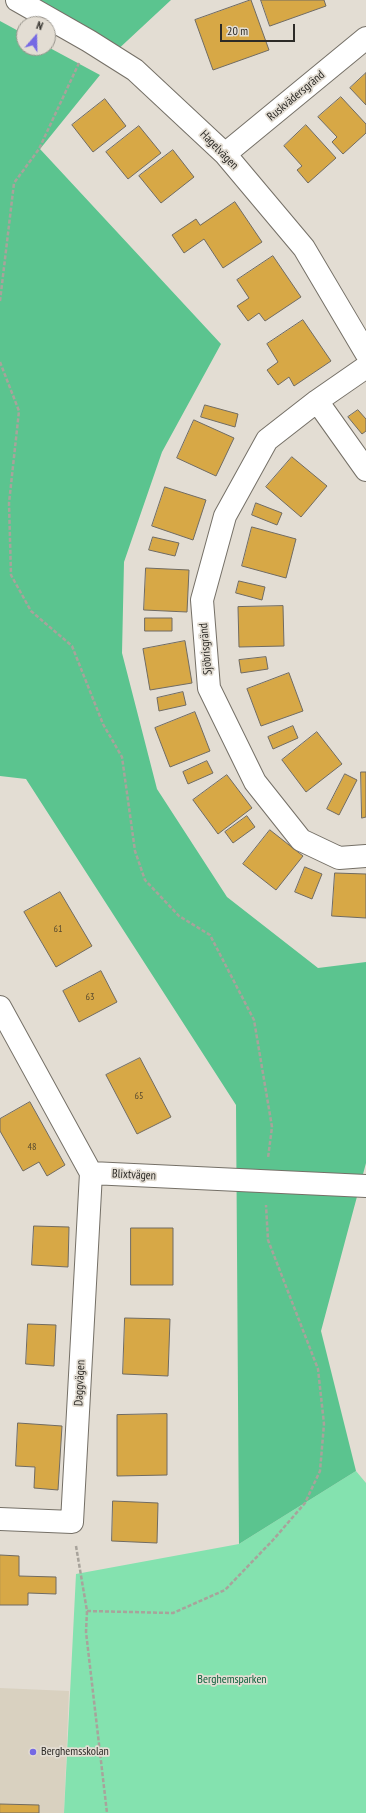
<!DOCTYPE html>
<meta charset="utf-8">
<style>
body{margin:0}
#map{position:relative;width:366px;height:1813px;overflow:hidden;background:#e3ddd3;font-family:"PT Sans Narrow",sans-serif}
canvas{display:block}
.north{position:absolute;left:16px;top:16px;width:40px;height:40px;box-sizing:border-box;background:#e3ddd3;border:1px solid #9a968e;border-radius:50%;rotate:20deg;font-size:11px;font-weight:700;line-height:16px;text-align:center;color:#2d2b27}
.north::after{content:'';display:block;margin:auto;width:14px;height:18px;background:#7569e4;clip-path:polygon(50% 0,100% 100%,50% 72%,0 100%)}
.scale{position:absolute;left:220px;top:24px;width:75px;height:18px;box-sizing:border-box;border:2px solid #2d2b27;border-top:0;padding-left:5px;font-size:12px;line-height:14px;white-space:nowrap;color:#2d2b27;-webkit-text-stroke:3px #e3ddd3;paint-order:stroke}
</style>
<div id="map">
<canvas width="366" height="1813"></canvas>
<div class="north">N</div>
<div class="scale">20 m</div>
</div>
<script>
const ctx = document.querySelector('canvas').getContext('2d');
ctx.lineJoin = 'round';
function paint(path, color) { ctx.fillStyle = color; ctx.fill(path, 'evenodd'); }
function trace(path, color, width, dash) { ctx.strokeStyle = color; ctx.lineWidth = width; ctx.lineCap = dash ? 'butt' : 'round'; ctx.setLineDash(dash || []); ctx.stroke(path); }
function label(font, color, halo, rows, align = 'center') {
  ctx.font = font + ' "PT Sans Narrow",sans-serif'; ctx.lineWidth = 3.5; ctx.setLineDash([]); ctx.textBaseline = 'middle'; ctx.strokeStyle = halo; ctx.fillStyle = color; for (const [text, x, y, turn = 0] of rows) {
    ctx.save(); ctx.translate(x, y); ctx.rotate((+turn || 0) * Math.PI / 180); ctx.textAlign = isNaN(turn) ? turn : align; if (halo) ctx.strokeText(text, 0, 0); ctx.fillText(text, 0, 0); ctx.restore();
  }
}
paint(new Path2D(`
 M0 1688 69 1691 64 1813H0Z`), '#d9d1c0');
paint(new Path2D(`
 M356 1471 366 1483V1813H64L76 1574 239 1544Z`), '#84e2af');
paint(new Path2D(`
 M20 0H171L113 54Z
 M0 21 24 34V48L48 47 100 75 40 149 221 344 162 452 124 562 122 653 157 789 227 897 318 968 366 962V1163L321 1331 356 1471 239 1544 236 1105 26 779 0 776Z`), '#5bc48f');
const building = new Path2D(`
 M251 0 269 50 213 70 195 20Z
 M261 0H324L326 6 270 26Z
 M366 73V105L350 88Z
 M341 97 366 124V133L343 154 332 142 337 137 318 117Z
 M105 99 126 126 93 152 72 125Z
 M306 125 336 158 308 183 297 170 302 166 284 146Z
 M139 126 161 153 128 179 106 152Z
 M173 150 194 177 161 203 139 176Z
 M235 202 262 242 223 268 204 239 184 253 172 235 196 219 200 225Z
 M273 256 301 297 265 321 259 313 248 321 237 306 249 298 237 280Z
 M303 320 331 361 294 386 289 377 278 385 267 370 278 362 267 344Z
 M205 405 238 414 235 427 201 417Z
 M358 410 366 419V431L362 434 348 417Z
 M194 420 234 438 216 476 177 458Z
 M292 457 327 486 301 517 266 487Z
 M165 487 206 500 193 540 152 526Z
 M256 503 282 513 277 525 252 515Z
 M252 527 296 539 286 578 242 566Z
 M153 537 179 543 175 556 149 550Z
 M146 568 189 570 187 612 144 610Z
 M239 581 265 587 262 600 236 593Z
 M283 606 284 646 239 647 238 607Z
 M145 618H172V631H145Z
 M185 641 192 683 150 690 143 649Z
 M266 657 268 669 241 673 239 660Z
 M289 673 303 711 261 726 247 689Z
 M183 692 186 705 159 711 157 698Z
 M195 712 210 751 170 767 155 728Z
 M293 726 298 738 273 749 268 737Z
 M317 732 342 764 306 792 282 760Z
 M207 761 213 773 188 784 183 772Z
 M361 772H366V817L362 818Z
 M345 774 357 780 339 815 327 809Z
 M227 775 252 808 218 834 193 800Z
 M247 816 255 827 233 843 225 832Z
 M270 830 303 856 276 890 243 864Z
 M305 867 322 874 312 899 295 892Z
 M335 873 366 874V918L332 916Z
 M60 892 92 946 56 967 24 912Z
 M101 971 117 1002 79 1022 63 991Z
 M140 1058 171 1117 137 1134 106 1075Z
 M30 1102 65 1165 47 1176 39 1162 23 1171 0 1131V1119Z
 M34 1226 69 1227 68 1267 32 1265Z
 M131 1228H173V1285H131Z
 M125 1318 170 1319 168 1376 123 1374Z
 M28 1324 56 1325 54 1366 26 1364Z
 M167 1414V1475L117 1476V1415Z
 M18 1423 62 1426 58 1490 34 1488 35 1467 16 1466Z
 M113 1501 158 1503 157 1543 112 1541Z
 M0 1555 19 1556V1576L56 1577V1594L28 1593V1605H0Z
 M0 1804 39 1805V1813H0Z`);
paint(building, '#d7a846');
trace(building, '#706b62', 1);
const minor = new Path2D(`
 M17 0 89 41 135 70 225 154 304 248 366 353
 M225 154 366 38
 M366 367 317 401 267 440 225 516 202 600 209 688 255 782 301 840 339 858 366 856
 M317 401 366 470
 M0 1007 91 1173 366 1186
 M0 1519 72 1522 91 1173`);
trace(minor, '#757067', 24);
trace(new Path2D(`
 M0 301 14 183 39 149 79 63
 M0 362 19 411 9 503 11 575 31 611 72 646 103 724 122 757 135 851 145 880 179 916 210 935 254 1020 272 1127 268 1158
 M76 1546 87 1611 86 1632 107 1813
 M87 1611 173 1613 225 1590 273 1540 305 1503 320 1471 324 1424 318 1369 268 1240 266 1205`), '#a8a39b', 2.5, [4, 2]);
trace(minor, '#fff', 22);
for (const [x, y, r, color] of [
 [33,1752,4,"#7569e4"]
]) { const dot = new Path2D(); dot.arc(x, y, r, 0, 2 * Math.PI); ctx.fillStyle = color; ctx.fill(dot); trace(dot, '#e3ddd3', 1.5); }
label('10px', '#584a2f', null, [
 ["61",58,929],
 ["63",90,997],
 ["65",139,1096],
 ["48",32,1147]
]);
label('12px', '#2d2b27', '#e3ddd3', [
 ["Ruskvädersgränd",296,96,-40],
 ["Hagelvägen",219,150,46],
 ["Sjöbrisgränd",206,649,-95],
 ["Blixtvägen",134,1175,3],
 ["Daggvägen",80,1383,-87]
]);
label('12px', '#10613e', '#e3ddd3', [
 ["Berghemsparken",232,1680]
]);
label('12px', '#2d2b27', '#e3ddd3', [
 ["Berghemsskolan",41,1752]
], 'left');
</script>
